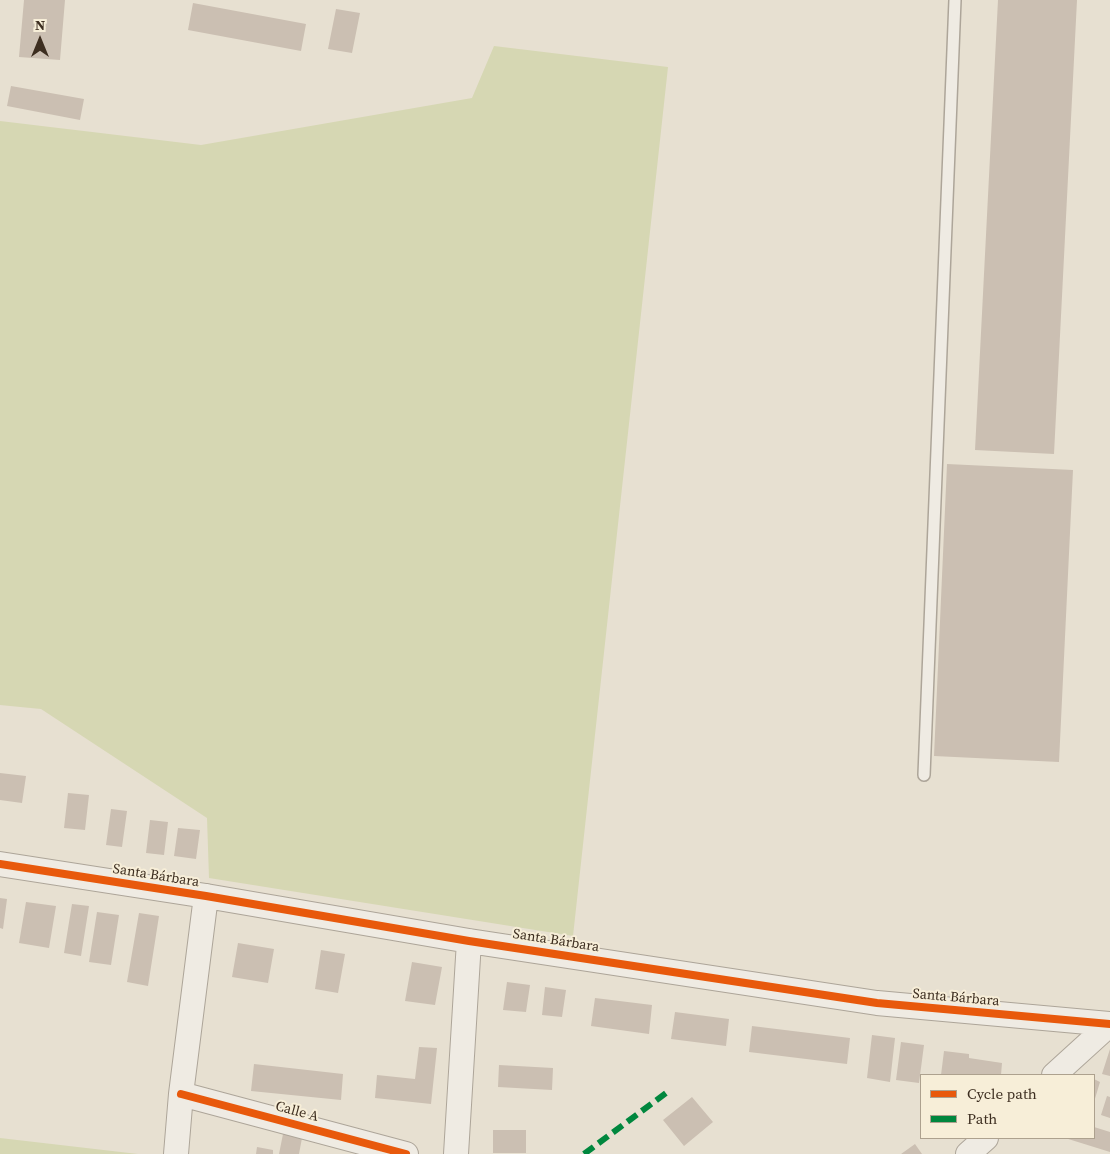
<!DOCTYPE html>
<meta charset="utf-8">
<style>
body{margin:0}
#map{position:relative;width:1110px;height:1154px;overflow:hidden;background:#e7e0d1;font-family:"Source Serif 4",serif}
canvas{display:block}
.legend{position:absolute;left:920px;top:1074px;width:175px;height:65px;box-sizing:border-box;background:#f7eed8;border:1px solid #ada18e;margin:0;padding:6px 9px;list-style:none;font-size:15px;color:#3d2e20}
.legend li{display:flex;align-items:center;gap:10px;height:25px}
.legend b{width:25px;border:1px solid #ada18e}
.north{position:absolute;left:15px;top:15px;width:50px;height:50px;-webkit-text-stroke:4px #f7eed8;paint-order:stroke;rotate:0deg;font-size:14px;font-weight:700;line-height:20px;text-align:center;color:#3d2e20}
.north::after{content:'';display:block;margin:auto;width:18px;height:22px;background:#3d2e20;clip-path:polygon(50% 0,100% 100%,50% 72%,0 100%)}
</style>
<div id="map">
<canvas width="1110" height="1154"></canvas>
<ul class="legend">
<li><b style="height:6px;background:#e8590c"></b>Cycle path</li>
<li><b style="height:6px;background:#00873e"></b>Path</li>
</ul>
<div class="north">N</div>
</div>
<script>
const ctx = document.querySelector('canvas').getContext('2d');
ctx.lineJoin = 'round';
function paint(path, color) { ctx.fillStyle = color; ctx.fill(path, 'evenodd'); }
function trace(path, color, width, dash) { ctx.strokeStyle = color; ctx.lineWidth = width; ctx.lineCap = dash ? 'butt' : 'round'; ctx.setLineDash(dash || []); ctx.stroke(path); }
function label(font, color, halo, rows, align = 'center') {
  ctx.font = font + ' "Source Serif 4",serif'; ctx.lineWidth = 4; ctx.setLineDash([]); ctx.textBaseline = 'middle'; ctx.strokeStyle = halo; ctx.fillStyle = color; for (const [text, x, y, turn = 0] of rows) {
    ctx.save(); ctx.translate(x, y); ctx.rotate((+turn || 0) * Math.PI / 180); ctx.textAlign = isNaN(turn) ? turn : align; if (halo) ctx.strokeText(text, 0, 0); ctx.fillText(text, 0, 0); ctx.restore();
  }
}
paint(new Path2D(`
 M494 46 668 67 573 936 209 878 207 818 41 709 0 705V121L201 145 472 98Z
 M0 1138 138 1154H0Z`), '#d6d7b3');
paint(new Path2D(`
 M24 0H65L60 60 19 57Z
 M998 0H1077L1054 454 975 450Z
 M193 3 306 24 301 51 188 30Z
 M336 9 360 13 352 53 328 49Z
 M11 86 84 99 80 120 7 106Z
 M947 464 1073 470 1059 762 934 756Z
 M0 773 26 776 22 803 0 800Z
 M68 793 89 795 85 830 64 828Z
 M111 809 127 811 122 847 106 845Z
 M150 820 168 822 164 855 146 853Z
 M178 828 200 830 196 859 174 856Z
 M0 898 7 899 3 929 0 928Z
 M26 902 56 906 49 948 19 943Z
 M72 904 89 906 81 956 64 953Z
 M97 912 119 915 111 965 89 962Z
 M139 913 159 916 148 986 127 982Z
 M238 943 274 949 268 983 232 977Z
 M321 950 345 954 338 993 315 989Z
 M412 962 442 967 435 1005 405 1001Z
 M507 982 530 985 526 1012 503 1010Z
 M545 987 566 990 562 1017 542 1015Z
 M595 998 652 1005 649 1034 591 1026Z
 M675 1012 729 1019 726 1046 671 1039Z
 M752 1026 850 1038 847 1064 749 1052Z
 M872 1035 895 1038 890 1082 867 1078Z
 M901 1042 924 1045 919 1083 896 1080Z
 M419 1047 437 1048 431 1104 375 1098 377 1075 415 1079Z
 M1110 1049V1076L1102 1074Z
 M944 1051 969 1054V1058L1002 1063 1001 1075H941Z
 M254 1064 343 1074 341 1100 251 1091Z
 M499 1065 553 1068 552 1090 498 1087Z
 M1094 1079 1100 1082 1094 1102Z
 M1107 1096 1110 1097V1118L1101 1115Z
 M692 1097 713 1122 684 1146 663 1120Z
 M1094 1127 1110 1132V1152L1065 1138H1094Z
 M493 1130H526V1153H493Z
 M283 1134 302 1138 299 1154H279Z
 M915 1144 922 1154H901Z
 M257 1147 273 1150V1154H256Z`), '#cbbfb2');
const service = new Path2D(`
 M924 775 955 0`);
const minor = new Path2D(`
 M0 864 206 896 469 941 877 1003 1110 1024
 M1054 1075 1110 1024
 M181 1094 406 1154
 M176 1154 181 1094 206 896
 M456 1154 469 941
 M968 1154 986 1138`);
trace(service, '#ada599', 14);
trace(minor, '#ada599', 26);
trace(service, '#efebe3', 11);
trace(minor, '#efebe3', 24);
trace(new Path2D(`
 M584 1154 666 1093`), '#00873e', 6, [12, 6]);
trace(new Path2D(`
 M0 864 206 896 469 941 877 1003 1110 1024
 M181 1094 406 1154`), '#e8590c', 8);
label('14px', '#3d2e20', '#f7eed8', [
 ["Santa Bárbara",156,876,9],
 ["Santa Bárbara",556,941,9],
 ["Santa Bárbara",956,998,5],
 ["Calle A",297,1112,15]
]);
</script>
